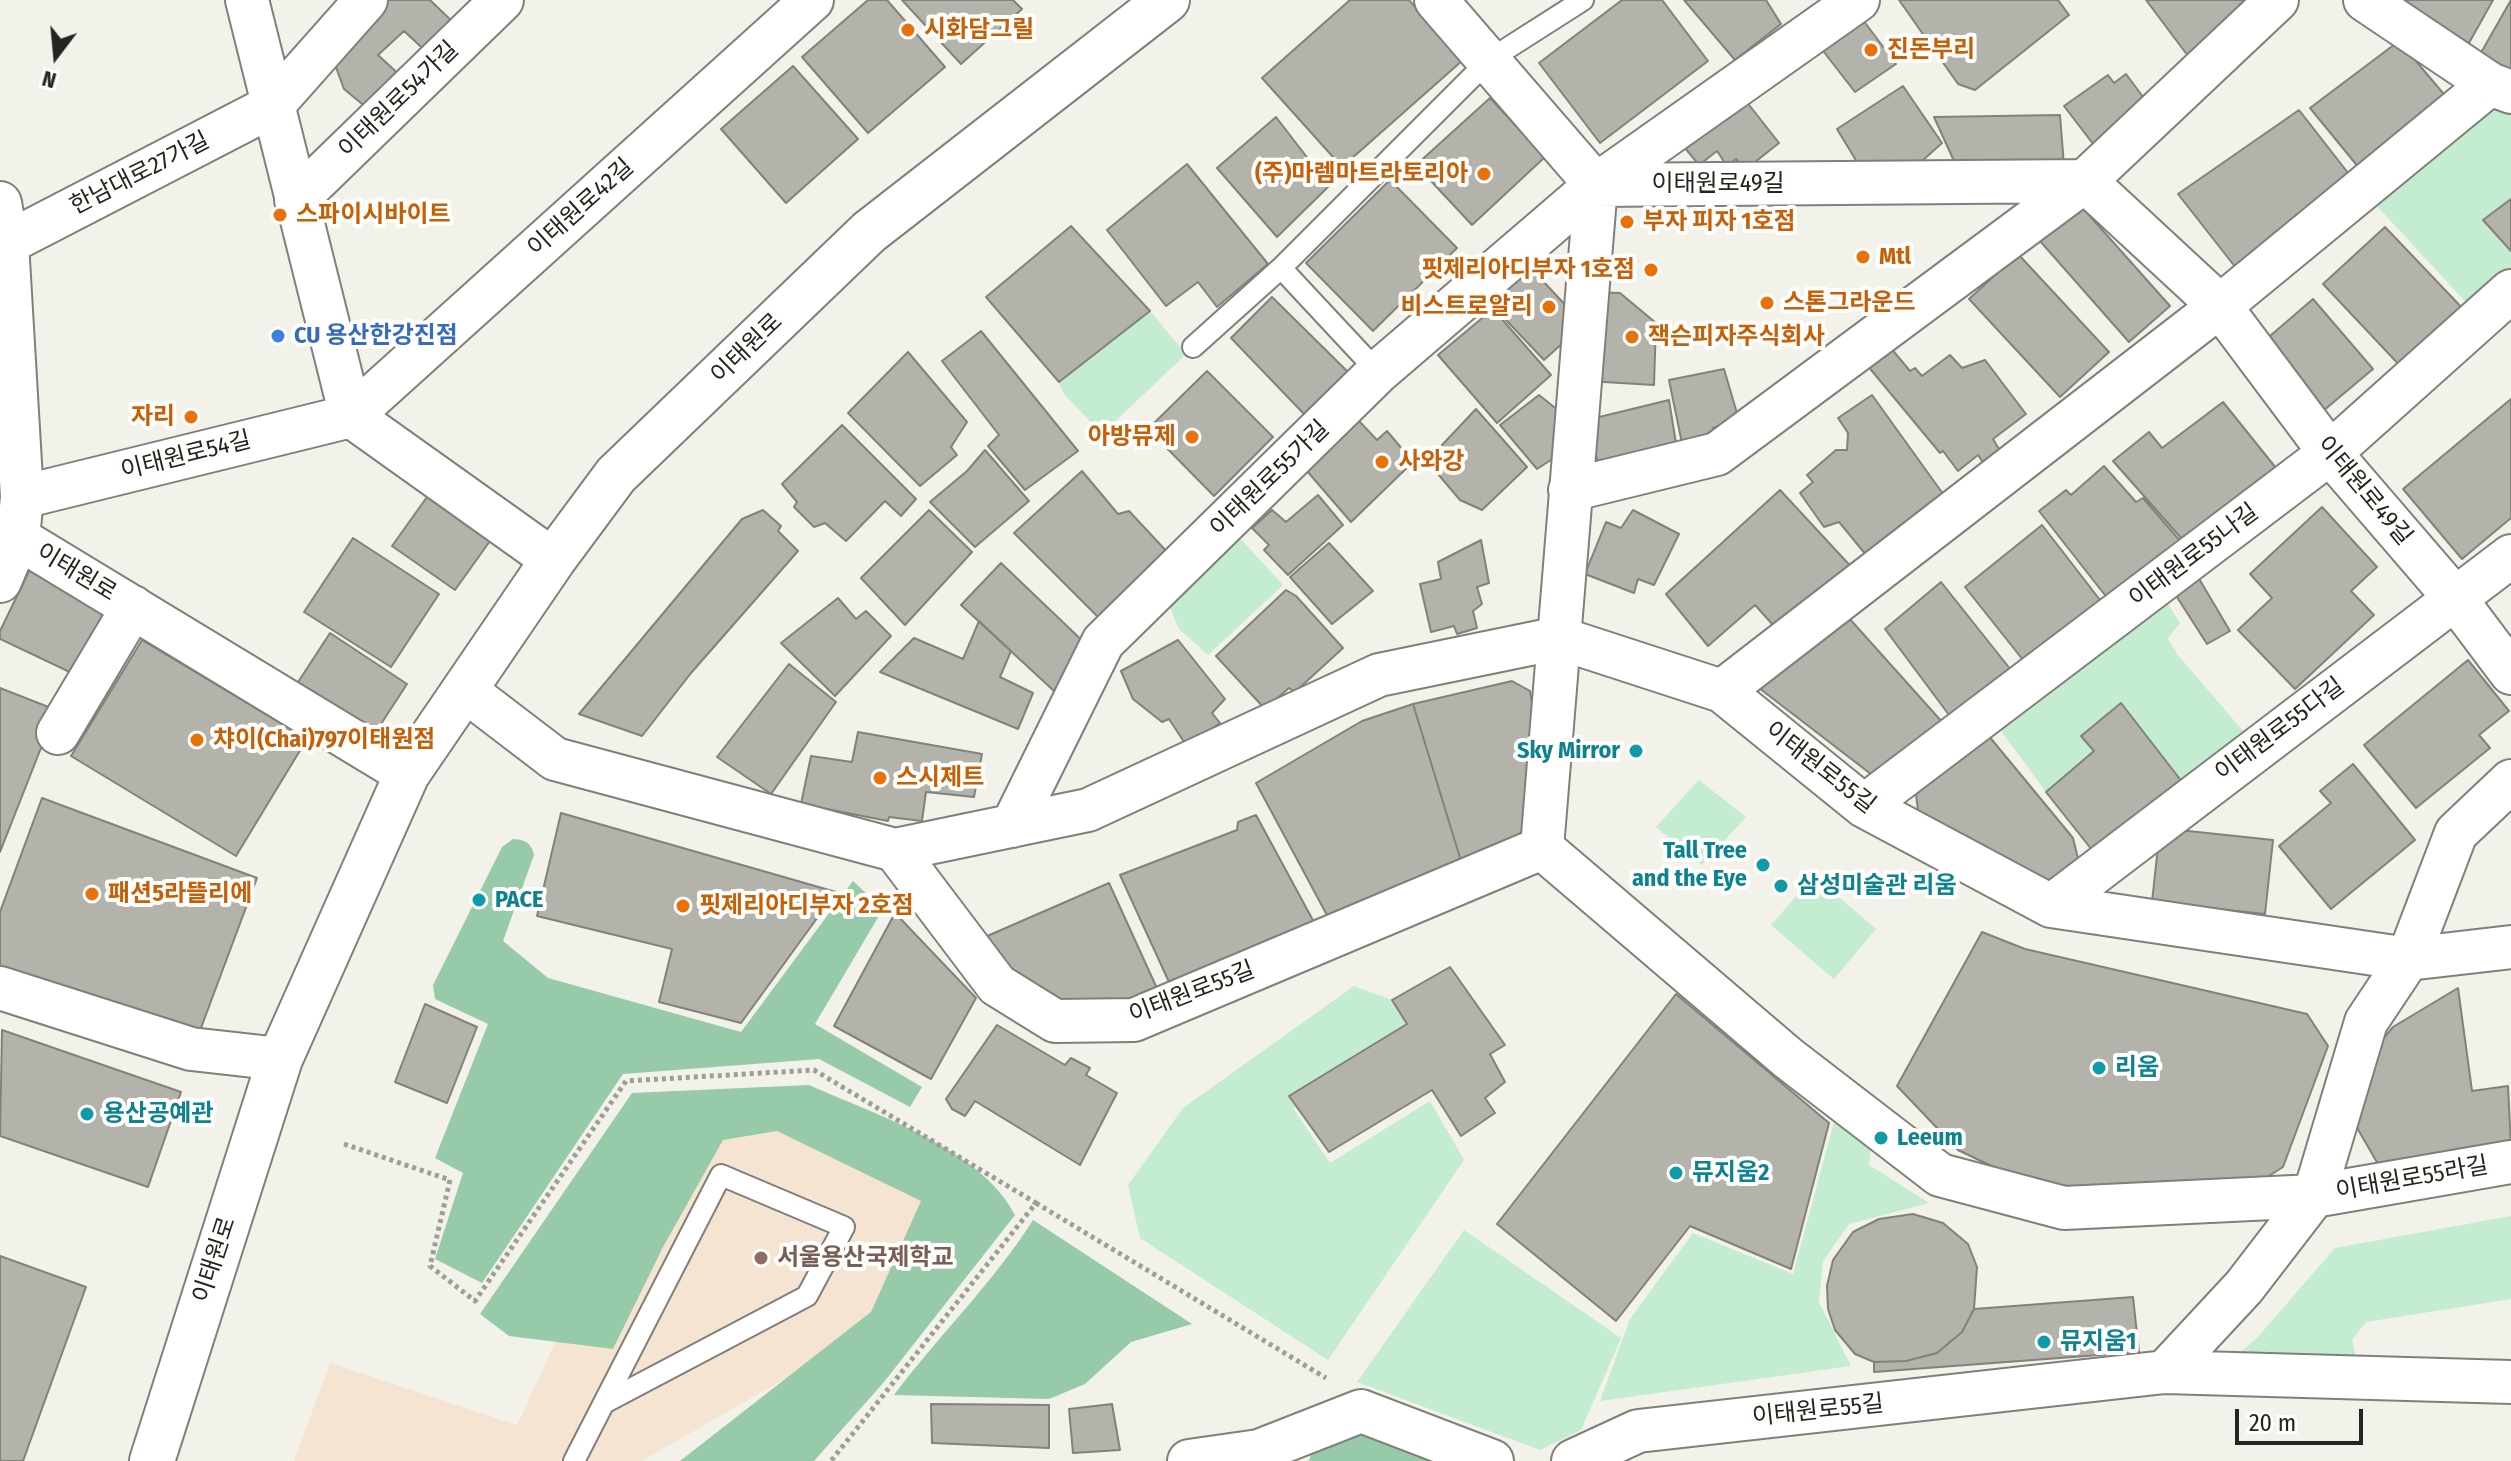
<!DOCTYPE html>
<meta charset="utf-8">
<style>
body{margin:0}
#map{position:relative;width:2511px;height:1461px;overflow:hidden;background:#f2f1ea;font-family:"Fira Sans Condensed",sans-serif}
canvas{display:block}
.north{position:absolute;left:16px;top:16px;width:80px;height:80px;-webkit-text-stroke:6px #fffefc;paint-order:stroke;rotate:196deg;font-size:22px;font-weight:700;line-height:32px;text-align:center;color:#242421}
.north::after{content:'';display:block;margin:auto;width:28px;height:36px;background:#242421;clip-path:polygon(50% 0,100% 100%,50% 72%,0 100%)}
.scale{position:absolute;left:2235px;top:1409px;width:128px;height:36px;box-sizing:border-box;border:4px solid #242421;border-top:0;padding-left:10px;font-size:24px;line-height:28px;white-space:nowrap;color:#242421;-webkit-text-stroke:6px #fffefc;paint-order:stroke}
</style>
<div id="map">
<canvas width="2511" height="1461"></canvas>
<div class="north">N</div>
<div class="scale">20 m</div>
</div>
<script>
const ctx = document.querySelector('canvas').getContext('2d');
ctx.lineJoin = 'round';
function paint(path, color) { ctx.fillStyle = color; ctx.fill(path, 'evenodd'); }
function trace(path, color, width, dash) { ctx.strokeStyle = color; ctx.lineWidth = width; ctx.lineCap = dash ? 'butt' : 'round'; ctx.setLineDash(dash || []); ctx.stroke(path); }
function label(font, color, halo, rows, align = 'center') {
  ctx.font = font + ' "Fira Sans Condensed","Noto Sans KR",sans-serif'; ctx.lineWidth = 8; ctx.setLineDash([]); ctx.textBaseline = 'middle'; ctx.strokeStyle = halo; ctx.fillStyle = color; for (const [text, x, y, turn = 0] of rows) {
    ctx.save(); ctx.translate(x, y); ctx.rotate((+turn || 0) * Math.PI / 180); ctx.textAlign = isNaN(turn) ? turn : align; if (halo) ctx.strokeText(text, 0, 0); ctx.fillText(text, 0, 0); ctx.restore();
  }
}
paint(new Path2D(`
 M741 1090 961 1201 895 1315 642 1461H294L330 1363 517 1425 666 1102Z`), '#f6e4d3');
paint(new Path2D(`
 M2499 103 2511 109V199L2484 220 2511 251V278L2473 310 2377 206Z
 M1150 311 1186 354 1102 434 1064 394 1059 382Z
 M1238 536 1283 585 1208 655 1179 629 1168 603Z
 M2166 601 2180 623 2168 638 2177 654 2249 738 2186 787 2120 703 2081 736 2094 751 2046 792 1999 728Z
 M1699 780 1746 817 1702 865 1656 827Z
 M1814 876 1876 929 1834 979 1771 925Z
 M1354 986 1392 1000 1407 1024 1290 1096 1296 1106 1293 1108 1330 1163 1430 1101 1464 1160 1328 1360 1140 1238 1128 1185 1183 1108Z
 M1834 1122 1871 1144 1869 1165 1929 1203 1849 1224 1823 1261 1819 1302 1851 1366 1600 1401 1630 1319 1693 1233 1793 1274Z
 M2511 1216V1299L2366 1322 2352 1340 2358 1365 2229 1362 2257 1338 2335 1248Z
 M1464 1230 1621 1338 1581 1430 1540 1450 1357 1382Z`), '#c3ecd1');
paint(new Path2D(`
 M513 839C525 840 531 842 534 855L503 941 548 978 741 1032 853 881 883 909 815 1024 922 1087 910 1107 819 1059 623 1074 482 1283 435 1259 463 1173 435 1158 488 1024 435 999 433 985 502 847Z
 M809 1085C874 1114 982 1149 1015 1215L884 1382 814 1461H680L871 1312 921 1201 777 1131 723 1140 663 1247 613 1349 509 1336 480 1314 632 1093Z
 M1033 1220 1192 1324 1131 1342 1085 1384 1049 1399 894 1395C939 1335 993 1283 1033 1220Z
 M1339 1421 1478 1461H1309L1317 1434Z`), '#96caa8');
const building = new Path2D(`
 M384 0H430L460 29 432 57 404 31 378 55 405 80 373 113 344 89 331 54Z
 M868 0H887L945 67 868 133 802 57Z
 M902 0H1013L1022 9 961 64Z
 M1350 0H1409L1463 60 1342 167 1262 78Z
 M1622 0H1662L1708 61 1600 143 1539 63Z
 M1684 0H1766L1781 24 1735 60Z
 M1899 0H2058L2069 15 1975 90 1958 84Z
 M2146 0H2272L2194 64Z
 M2402 0H2493L2469 43 2400 4Z
 M2511 0V77L2478 58Z
 M1863 20 1896 64 1855 92 1820 47Z
 M2399 41 2453 105 2364 174 2310 108Z
 M793 66 858 139 786 203 721 129Z
 M2126 74 2152 109 2100 153 2064 106 2108 75 2114 83Z
 M1903 86 1942 143 1922 161 1857 162 1837 129Z
 M1490 98 1545 157 1472 225 1416 165Z
 M1746 101 1779 143 1745 170 1736 159 1727 166 1717 151 1699 165 1685 148Z
 M2299 110 2352 178 2236 268 2178 194Z
 M2060 115 2064 166 1959 172 1934 117Z
 M1276 117 1329 186 1277 237 1217 168Z
 M1187 164 1268 264 1217 307 1198 282 1166 306 1107 230Z
 M1390 180 1457 248 1373 331 1306 263Z
 M2511 199V251L2483 220Z
 M2080 205 2170 306 2129 342 2040 241Z
 M1071 226 1150 311 1059 382 986 297Z
 M2385 227 2466 312 2404 370 2323 284Z
 M2018 254 2109 352 2060 397 1969 299Z
 M1527 264 1570 310 1563 320 1565 341 1544 360 1487 300Z
 M1592 292 1620 293 1656 323 1654 385 1587 381Z
 M1272 297 1348 372 1304 414 1231 338Z
 M2313 299 2373 369 2323 411 2263 342Z
 M1493 309 1551 375 1497 423 1438 355Z
 M981 331 1078 451 1025 490 988 446 999 435 942 361Z
 M1890 347 1910 371 1915 368 1922 376 1950 355 1962 368 1985 360 2026 414 1993 439 2000 451 1984 464 1978 455 1958 471 1943 451 1940 453 1867 365Z
 M908 352 967 422 951 447 957 455 920 486 848 413Z
 M1724 369 1739 420 1713 428 1716 447 1684 453 1669 380Z
 M1207 371 1273 437 1214 496 1148 429Z
 M1539 395 1564 415 1560 454 1537 469 1500 425Z
 M1872 395 1946 498 1867 556 1839 522 1824 527 1800 493 1813 482 1807 475 1836 450H1847L1848 433 1838 418Z
 M2511 399V518L2462 559 2403 489Z
 M1669 400 1678 456 1601 475 1587 420Z
 M2223 402 2276 468 2182 539 2113 461 2149 432 2162 448Z
 M1476 409 1527 467 1482 510 1460 500 1427 461Z
 M1359 421 1377 440 1387 431 1413 462 1351 522 1307 471Z
 M842 425 916 499 901 516 885 501 846 541 825 523 814 527 794 507 797 502 782 484Z
 M985 450 1029 501 975 547 930 502 967 471Z
 M2104 466 2136 502 2143 498 2181 542 2108 599 2039 511 2066 490 2071 495Z
 M1082 471 1118 514 1129 511 1170 555 1103 622 1014 533Z
 M1780 490 1856 572 1773 625 1755 605 1708 646 1666 594Z
 M1318 495 1343 525 1288 575 1264 550 1269 545 1252 528 1272 510 1286 522Z
 M427 497 490 541 455 590 392 546Z
 M2322 507 2377 567 2351 591 2374 615 2295 689 2238 630 2272 598 2250 574Z
 M763 510 781 526 778 531 798 551 691 673 642 736 579 714 742 519Z
 M929 510 972 552 905 625 861 578Z
 M1633 510 1679 534 1654 585 1638 579 1634 593 1585 574 1606 522 1621 528Z
 M2042 525 2100 600 2023 660 1965 587Z
 M353 538 439 594 391 667 304 612Z
 M1481 540 1489 583 1477 587 1482 604 1473 611 1477 628 1457 634 1454 626 1431 632 1420 584 1441 579 1438 562Z
 M1329 543 1373 591 1332 624 1290 577Z
 M1001 563 1091 649 1054 691 961 605Z
 M31 567 108 603 74 674 0 639V631Z
 M2198 577 2230 631 2207 644 2175 594Z
 M1941 582 2011 670 1952 719 1885 629Z
 M1286 590 1296 596 1343 648 1295 692 1289 688 1265 709 1216 656Z
 M838 598 856 619 866 611 891 636 835 696 781 643Z
 M1848 617 1943 723 1876 778 1759 688Z
 M979 621 1011 651 1000 677 1033 693 1018 729 880 672 914 638 963 659Z
 M330 633 407 684 366 747 289 696Z
 M142 640 307 739 236 856 71 756Z
 M1178 640 1225 699 1212 713 1220 723 1186 745 1169 719 1162 722 1133 699 1121 671Z
 M2468 660 2509 711 2479 735 2490 748 2416 808 2364 745Z
 M789 664 836 702 771 794 717 757Z
 M1512 681 1530 691 1533 709 1526 830 1514 844 1461 861 1413 704Z
 M0 688 56 710 0 852Z
 M2121 703 2186 787 2096 855 2046 792 2094 751 2081 736Z
 M1413 704 1461 861 1328 917 1256 783 1362 721Z
 M858 732 982 754 974 797 926 792 922 821 889 817 888 821 801 804 811 756 852 762Z
 M1988 735 2073 838 2080 867 2055 884 1919 819 1916 794Z
 M2353 764 2415 840 2331 909 2279 846 2331 803 2320 791Z
 M42 798 257 878 195 1044 0 972V912Z
 M561 813 836 892 741 1023 659 1002 672 949 537 916Z
 M1256 815 1315 924 1174 993 1120 875 1237 830 1238 822Z
 M2160 828 2273 840 2265 914 2152 902Z
 M1109 883 1160 995 1073 1014 1003 979 985 937Z
 M895 913 976 998 931 1079 834 1026Z
 M1982 932 2025 949 2307 1014 2328 1046 2283 1167 2250 1188 2035 1187 1958 1150 1897 1086Z
 M1450 967 1505 1045 1490 1054 1505 1082 1485 1098 1495 1113 1461 1136 1432 1090 1329 1152 1289 1096 1407 1024 1392 1000Z
 M2458 988 2472 1091 2508 1086 2511 1147 2378 1164 2356 1126 2361 1066 2393 1027Z
 M1676 994 1829 1123 1791 1269 1690 1226 1616 1321 1497 1224Z
 M425 1004 477 1027 447 1103 395 1082Z
 M997 1025 1065 1065 1071 1058 1090 1068 1086 1075 1117 1093 1080 1165 975 1101 965 1116 952 1109 946 1099Z
 M2 1030 181 1092 148 1187 0 1136Z
 M1913 1214 1943 1223 1968 1244 1977 1267 1974 1309 1962 1332 1937 1353 1906 1361 1874 1362 1855 1354 1835 1330 1828 1309 1827 1286 1833 1260 1853 1232 1879 1219Z
 M0 1256 86 1287 23 1461H0Z
 M2133 1297 2139 1352 1874 1372V1362L1906 1361 1937 1353 1962 1332 1974 1309Z
 M931 1404 1049 1405V1448L932 1443Z
 M1112 1404 1120 1450 1073 1453 1069 1409Z`);
paint(building, '#b3b2ab');
trace(building, '#82817a', 2);
const service = new Path2D(`
 M1281 268 1378 372
 M1193 347 1281 268 1489 60 1583 0
 M574 1461 721 1175 844 1227 807 1296 606 1402`);
const minor = new Path2D(`
 M247 0 351 416 553 560
 M1436 0 1596 185 2085 181 2220 306 2330 453 2454 597 2511 673
 M2365 0 2490 84 2511 92
 M296 200 502 0
 M0 203 7 243 22 497 18 538 0 581
 M0 259 7 243 272 106 366 0
 M1570 490 1717 454 2085 181 2277 0
 M22 497 351 416 812 0
 M18 538 407 774
 M466 691 555 759 895 850 1088 810 1379 675 1559 638 1722 691 1864 806 2051 906 2408 959 2511 947
 M1722 691 2220 306 2490 84
 M58 733 133 607
 M1864 806 2330 453 2511 291
 M1012 826 1103 642 1378 372 1596 185 1858 0
 M1542 848 1788 1058 1940 1175 2064 1208 2314 1196 2511 1162
 M895 850 997 985 1055 1021 1134 1020 1542 848 1596 185
 M2051 906 2511 556
 M0 988 191 1049 280 1059
 M2165 1372 2511 1382
 M1189 1461 1259 1451 1361 1411 1492 1461
 M1573 1461 1638 1431 2165 1372 2244 1287 2314 1196 2366 1022 2408 959 2456 833 2511 781`);
const secondary = new Path2D(`
 M152 1461 280 1059 407 774 553 560 616 475 869 232 1167 0`);
trace(service, '#807f79', 24);
trace(minor, '#807f79', 46);
trace(secondary, '#807f79', 48);
trace(new Path2D(`
 M344 1144 450 1180 430 1266 475 1301 626 1081 814 1070 1036 1203 831 1461
 M1036 1203 1326 1378`), '#9e9e98', 5, [4, 4]);
trace(service, '#fff', 20);
trace(minor, '#fff', 42);
trace(secondary, '#fff', 44);
for (const [x, y, r, color] of [
 [908,30,8,"#e8710a"],
 [1871,50,8,"#e8710a"],
 [1484,174,8,"#e8710a"],
 [280,215,8,"#e8710a"],
 [1627,222,8,"#e8710a"],
 [1863,257,8,"#e8710a"],
 [1651,270,8,"#e8710a"],
 [1767,303,8,"#e8710a"],
 [1549,307,8,"#e8710a"],
 [278,336,8,"#3f7fe0"],
 [1632,337,8,"#e8710a"],
 [191,417,8,"#e8710a"],
 [1192,437,8,"#e8710a"],
 [1382,462,8,"#e8710a"],
 [197,740,8,"#e8710a"],
 [1636,751,8,"#0f9aa8"],
 [880,778,8,"#e8710a"],
 [1763,865,8,"#0f9aa8"],
 [1781,886,8,"#0f9aa8"],
 [92,894,8,"#e8710a"],
 [479,900,8,"#0f9aa8"],
 [683,906,8,"#e8710a"],
 [2099,1068,8,"#0f9aa8"],
 [87,1114,8,"#0f9aa8"],
 [1881,1138,8,"#0f9aa8"],
 [1676,1173,8,"#0f9aa8"],
 [761,1258,8,"#8d6e63"],
 [2044,1342,8,"#0f9aa8"]
]) { const dot = new Path2D(); dot.arc(x, y, r, 0, 2 * Math.PI); ctx.fillStyle = color; ctx.fill(dot); trace(dot, '#fffefc', 3); }
label('bold 24px', '#c56008', '#fffefc', [
 ["시화담그릴",924,30],
 ["진돈부리",1887,50],
 ["(주)마렘마트라토리아",1468,174,"right"],
 ["스파이시바이트",296,215],
 ["부자 피자 1호점",1643,222],
 ["Mtl",1879,257],
 ["핏제리아디부자 1호점",1635,270,"right"],
 ["스톤그라운드",1783,303],
 ["비스트로알리",1533,307,"right"],
 ["잭슨피자주식회사",1648,337],
 ["자리",175,417,"right"],
 ["아방뮤제",1176,437,"right"],
 ["사와강",1398,462],
 ["챠이(Chai)797이태원점",213,740],
 ["스시제트",896,778],
 ["패션5라뜰리에",108,894],
 ["핏제리아디부자 2호점",699,906]
], 'left');
label('24px', '#242421', '#fffefc', [
 ["이태원로54가길",399,100,-44],
 ["한남대로27가길",140,174,-27],
 ["이태원로49길",1718,184],
 ["이태원로42길",581,208,-42],
 ["이태원로",747,349,-44],
 ["이태원로54길",186,456,-14],
 ["이태원로55가길",1270,479,-44],
 ["이태원로49길",2364,491,50],
 ["이태원로55나길",2194,556,-37],
 ["이태원로",76,573,31],
 ["이태원로55다길",2280,730,-37],
 ["이태원로55길",1820,768,38],
 ["이태원로55길",1192,993,-21],
 ["이태원로55라길",2412,1179,-10],
 ["이태원로",215,1260,-72],
 ["이태원로55길",1818,1411,-6]
]);
label('bold 24px', '#366cbe', '#fffefc', [
 ["CU 용산한강진점",294,336]
], 'left');
label('bold 24px', '#0d838f', '#fffefc', [
 ["Sky Mirror",1620,751,"right"],
 ["Tall Tree",1747,851,"right"],
 ["and the Eye",1747,879,"right"],
 ["삼성미술관 리움",1797,886],
 ["PACE",495,900],
 ["리움",2115,1068],
 ["용산공예관",103,1114],
 ["Leeum",1897,1138],
 ["뮤지움2",1692,1173],
 ["뮤지움1",2060,1342]
], 'left');
label('bold 24px', '#785e54', '#fffefc', [
 ["서울용산국제학교",777,1258]
], 'left');
</script>
